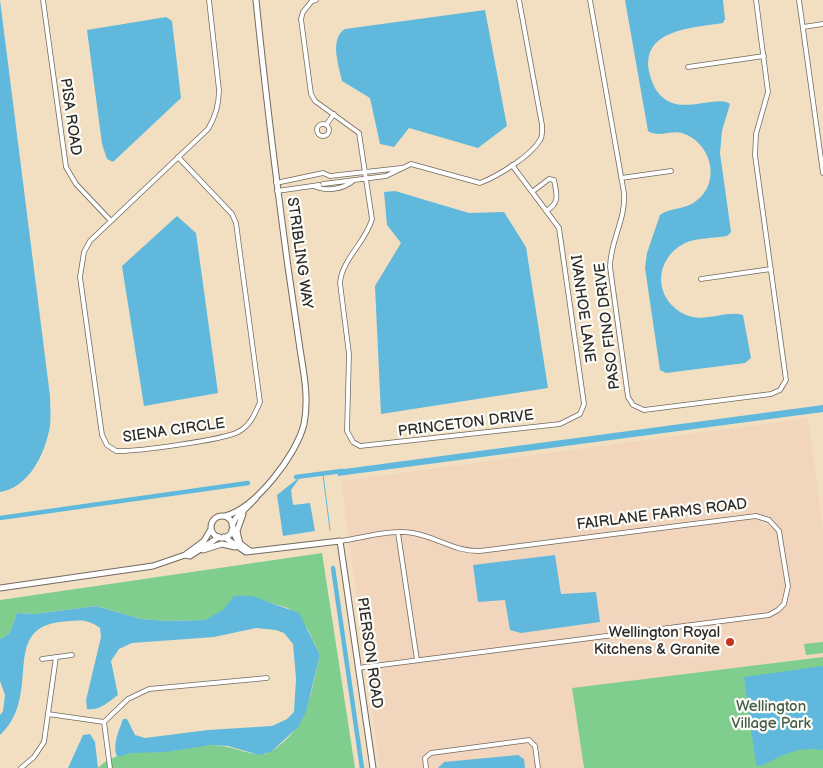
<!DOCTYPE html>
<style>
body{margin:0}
canvas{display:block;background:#f2dfc1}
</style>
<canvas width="823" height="768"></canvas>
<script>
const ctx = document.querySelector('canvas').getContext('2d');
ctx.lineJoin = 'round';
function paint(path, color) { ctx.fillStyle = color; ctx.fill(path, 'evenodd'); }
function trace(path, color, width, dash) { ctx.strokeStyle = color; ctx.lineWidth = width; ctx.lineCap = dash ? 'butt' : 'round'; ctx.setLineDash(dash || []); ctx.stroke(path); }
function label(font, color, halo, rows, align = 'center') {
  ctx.font = font + ' "Balsamiq Sans",sans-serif'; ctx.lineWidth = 4.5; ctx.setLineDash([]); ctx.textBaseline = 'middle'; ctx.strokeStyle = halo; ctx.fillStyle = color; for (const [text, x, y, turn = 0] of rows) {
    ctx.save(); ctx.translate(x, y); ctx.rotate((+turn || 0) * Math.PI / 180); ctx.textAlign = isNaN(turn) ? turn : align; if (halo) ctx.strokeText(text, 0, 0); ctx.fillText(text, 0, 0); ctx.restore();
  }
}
paint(new Path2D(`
 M808 418 823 528V657L572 688 584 768H380L341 481Z`), '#f2d5bd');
paint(new Path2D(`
 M322 553 355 768H98C112 753 137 751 155 752 175 752 193 746 212 745 229 745 249 755 261 754 270 754 275 749 281 744 309 722 312 687 320 655L307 628 288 608 252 597 205 620 168 621 141 619 96 606 35 614 17 613C12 624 13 635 0 639V600Z
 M823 642V653L806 655 804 644Z
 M823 657V768H584L572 688Z`), '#80ce8d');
paint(new Path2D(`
 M0 0 50 396C50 408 52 423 48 435 42 460 26 488 0 492Z
 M625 0H723L725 19 723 23C693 28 638 29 650 75 653 87 659 97 670 102 687 111 721 95 730 104L722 131 720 153 731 232 727 236C714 238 697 238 685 243 653 259 653 300 686 315 705 323 725 310 743 315L751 358 745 363 666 373 660 370 645 268 647 253 660 215C670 207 686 210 696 201 722 182 711 142 682 133 671 130 658 138 648 131Z
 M485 10 507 126 478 148 409 128 394 147 380 144 370 98 342 81C339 66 329 39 345 29Z
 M166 17 172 21 181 98 113 162 107 159 102 144 87 30Z
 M395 191 469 213 504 212 526 247 548 388 381 414 375 286 401 243 387 225 384 192Z
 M177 216 196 233 218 393 144 406 122 266Z
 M823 405V412L338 476 337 470Z
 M301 476 291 490 293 505 310 503 315 531 283 536 277 495Z
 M555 555 561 594 596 592 600 622 521 633 510 630 505 600 478 602 473 565Z
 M234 596H252L299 613 320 655 306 712 298 727 271 752 259 755 228 746 211 745 166 752 131 753 117 757C112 744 119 731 123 719H127L135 735 145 738 208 730 272 726 287 719 294 712 296 679 293 644 284 633 276 630 256 628 214 637 132 643 119 649 111 661 118 695C108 702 100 711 87 709L86 700 101 637 100 628C85 617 76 621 59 622 0 630 43 696 0 735V715L3 711 5 695 0 681V639C13 635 12 624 17 613L35 614 96 606 141 619 168 621 205 620 223 610Z
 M823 666V750C797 746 783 755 761 766L756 765 744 677Z
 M90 734 95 742 98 768H68L83 735Z
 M518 755 524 759 525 768H438L444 762Z`), '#60b9dd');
trace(new Path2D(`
 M323 474 330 530`), '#60b9dd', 1);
trace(new Path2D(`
 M296 477 342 471
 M0 518 248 483
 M333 568 362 768`), '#60b9dd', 4.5);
const minor = new Path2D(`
 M43 0 66 167 76 184 111 221
 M316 0 312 1 303 12 301 19 311 94 315 101 359 133 372 219C366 242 342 259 340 283L349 354 347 431 353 442 360 446 560 424 580 414 584 404 559 228 512 165
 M590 0 624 193C626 220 610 241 610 267L628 397 633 405 644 410 771 394 780 390 786 380 755 155 756 134 768 92 756 0
 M799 0 823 173
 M803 27 823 24
 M688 67 764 56
 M317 130a6 6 0 1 1 12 0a6 6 0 1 1-12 0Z
 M326 125 334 114
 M178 157 232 214 236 223 260 402C255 414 250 426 238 432 223 440 134 452 116 451L107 445 102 435 80 277 84 252 90 241 208 129C216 116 219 105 219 90L209 0
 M621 178 671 171
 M276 183 323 173 330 176 401 168
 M323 184 386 176 411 164 480 183C498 176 531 156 540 140 543 136 542 129 542 125L519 0
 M314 186C327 192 343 189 353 181
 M277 191 319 185
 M532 192 549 179 554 180C557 195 560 203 546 211
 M701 279 771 269
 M398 533 417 660
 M340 541C363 538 390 529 413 533 437 537 455 552 480 551L756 516 769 520 779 531 788 586 784 604 778 610 769 615 358 668
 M42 659 72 655
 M48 714 104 722
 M21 768 34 757 44 742 56 657
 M110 768 104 722 128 699 149 689 267 678
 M426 768 425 758 431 753 529 740 535 746 538 768`);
const tertiary = new Path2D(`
 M225 516C256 508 297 454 304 424 309 399 304 374 300 349 296 322 292 294 288 267 276 178 265 89 256 0
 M211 527a11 11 0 1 1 22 0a11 11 0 1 1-22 0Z
 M232 525 236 518 256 498
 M232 530 238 542 250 551
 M224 537 246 552 340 541 373 768
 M240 544 237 531 243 514
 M203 550 222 544 235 547
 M185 555 204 541 211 529
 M0 588 153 566 185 555 190 556 219 537`);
trace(minor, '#716a60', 5.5);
trace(tertiary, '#716a60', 7);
trace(minor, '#fff', 4);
trace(tertiary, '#fff', 5);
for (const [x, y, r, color] of [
 [730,642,5,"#c8321e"]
]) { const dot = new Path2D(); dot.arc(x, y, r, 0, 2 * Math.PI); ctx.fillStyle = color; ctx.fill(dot); trace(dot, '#fdfcf7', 2); }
label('15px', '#2b2b2b', '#fdfcf7', [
 ["PISA ROAD",70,117,82],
 ["STRIBLING WAY",299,253,82],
 ["IVANHOE LANE",582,309,82],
 ["PASO FINO DRIVE",608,326,-97],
 ["PRINCETON DRIVE",466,424,-7],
 ["SIENA CIRCLE",174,431,-8],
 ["FAIRLANE FARMS ROAD",662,515,-7],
 ["PIERSON ROAD",369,653,82]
]);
label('15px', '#2b2b2b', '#fdfcf7', [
 ["Wellington Royal",720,633],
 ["Kitchens & Granite",720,650]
], 'right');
label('15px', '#445c48', '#fdfcf7', [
 ["Wellington",771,707],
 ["Village Park",771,724]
]);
</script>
